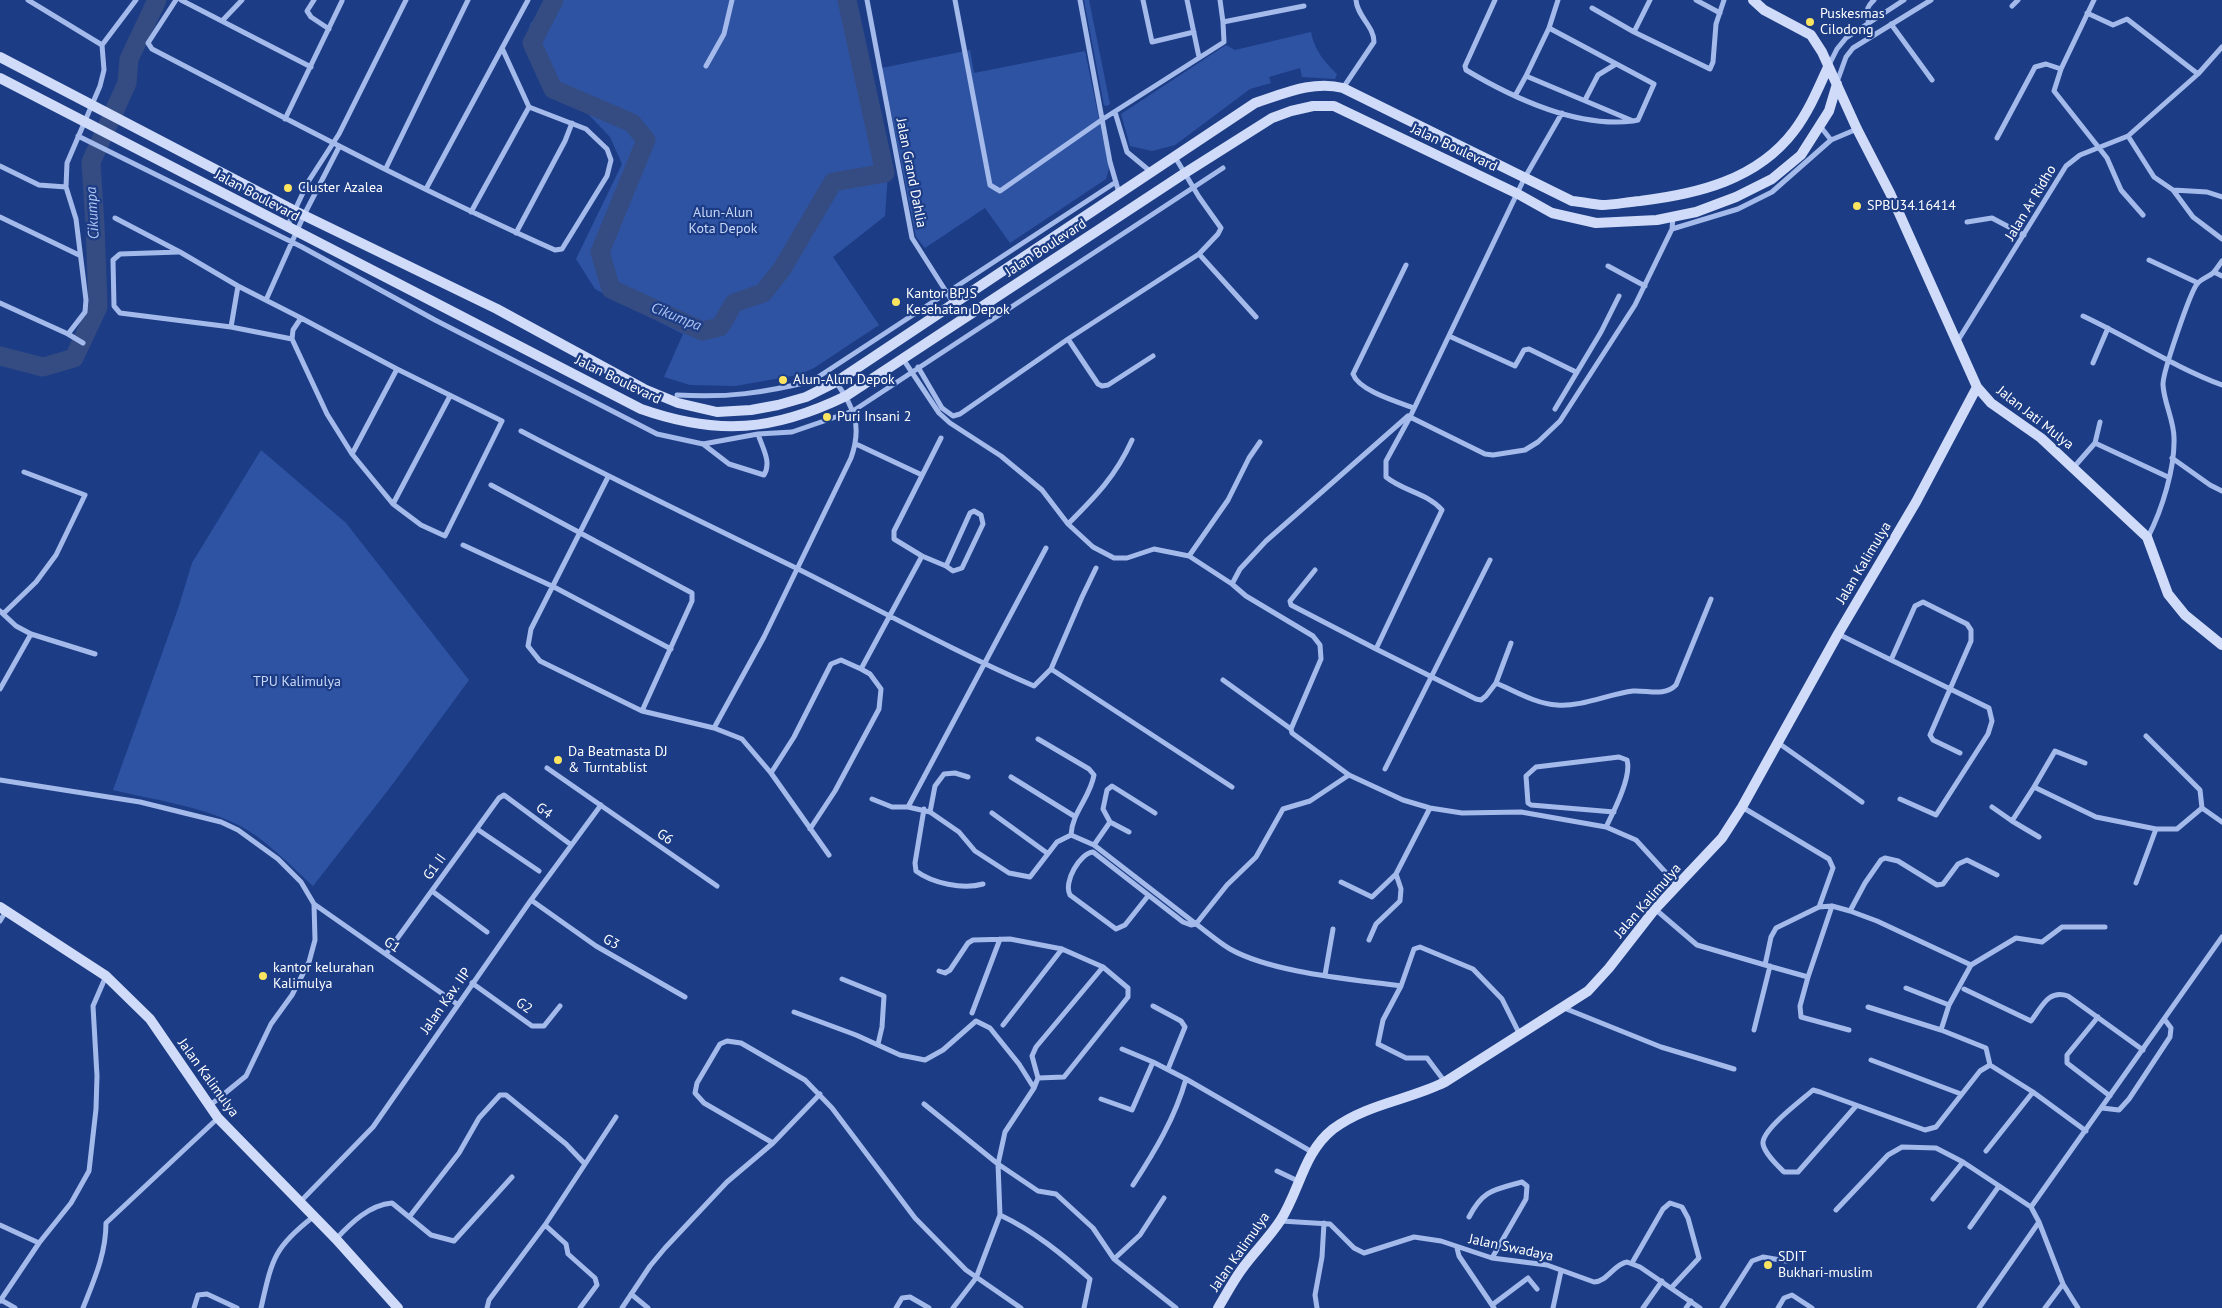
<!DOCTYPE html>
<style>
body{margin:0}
canvas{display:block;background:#1c3c85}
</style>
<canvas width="2222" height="1308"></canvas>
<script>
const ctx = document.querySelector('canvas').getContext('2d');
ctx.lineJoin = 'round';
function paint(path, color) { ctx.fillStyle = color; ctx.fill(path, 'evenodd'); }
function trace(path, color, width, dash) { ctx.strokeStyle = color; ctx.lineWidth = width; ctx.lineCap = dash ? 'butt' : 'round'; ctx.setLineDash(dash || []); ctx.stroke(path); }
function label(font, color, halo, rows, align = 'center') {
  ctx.font = font + ' "PT Sans",sans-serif'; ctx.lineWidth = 4.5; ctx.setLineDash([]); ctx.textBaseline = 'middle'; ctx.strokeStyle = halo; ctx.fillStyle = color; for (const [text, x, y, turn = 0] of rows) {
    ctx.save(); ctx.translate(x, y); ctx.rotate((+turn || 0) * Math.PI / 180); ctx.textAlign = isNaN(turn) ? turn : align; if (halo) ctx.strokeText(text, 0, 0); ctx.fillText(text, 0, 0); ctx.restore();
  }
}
paint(new Path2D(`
 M550 0H849L859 72 868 87 888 174 885 216 833 257 879 325 814 368 798 375 735 386 690 385 664 377 683 334 595 289 576 259 622 164 610 137 526 49 530 24Z
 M1084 0H1089L1110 104 1107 106 1104 105Z
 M1311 32C1314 49 1324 62 1337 74L1335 79 1302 77 1300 68 1269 77 1271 83 1250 89 1175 145 1152 151 1130 146 1121 114 1226 45 1235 50Z
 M970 50 974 73 1085 51 1109 168 1106 179 1010 243 985 208 925 248 916 237 882 68Z
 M261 450 346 523 469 680 392 785 313 886C294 869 276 850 255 835 217 808 158 801 113 790L178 609 192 563Z`), '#2f53a3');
trace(new Path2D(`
 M554 0 532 43 553 89 632 123 646 140 600 252 611 289 702 331 720 327 734 303 763 293 782 269 833 182 885 173 847 0
 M0 356 43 367 74 358 98 307 95 225 91 162 127 83 129 59 157 0`), '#354c82', 19);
trace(new Path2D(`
 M28 0 102 45
 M176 0 148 43 152 49C285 118 418 189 555 250L562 249 607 176 611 160 607 149 586 129 529 107 502 48
 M181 0 311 67
 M314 0 307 11 311 17 329 29
 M867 0 912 238 954 304
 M955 0 990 185 1000 191 1103 119 1224 42 1223 22 1220 0
 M1080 0 1110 162 1119 193
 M1143 0 1152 42 1194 32
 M1187 0 1199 57
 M1495 0 1465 66 1466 70C1513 98 1577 128 1633 121
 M1696 0 1720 13
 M2094 0 2061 69 2054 91 2107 158 2121 190 2143 215
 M2012 6 2018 0
 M1592 8 1634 32 1710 69 1713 62 1716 24 1724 0
 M2087 13 2113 25 2127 19 2198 74
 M222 21 242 0
 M1223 22 1304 6
 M1869 23C1865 14 1866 7 1874 0
 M1891 24 1932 80
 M1549 28 1654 84 1638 120 1633 121 1526 76 1549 28 1558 0
 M1634 32 1650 0
 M1829 65 1837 49 1846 38 1904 0
 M706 66 724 34 732 0
 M1837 82 1846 57 1853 48 1931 0
 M1343 88 1374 42C1374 26 1357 16 1356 0
 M1515 96 1526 76
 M1585 100 1598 75 1616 64
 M1115 112 1127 152 1151 172
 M1562 113 1524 179 1410 417 1386 461V477C1403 491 1427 493 1442 510L1376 649 1476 699 1481 700 1486 696 1496 683C1515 691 1536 704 1557 705 1581 707 1609 694 1633 691 1648 690 1664 697 1676 685L1711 599
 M285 119 342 1
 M1820 126 1831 140
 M78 136 302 247 435 320 657 434 703 444 758 434 792 432 853 411 1223 168
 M2128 136 2154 177 2173 190 2193 217 2222 239
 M1997 138 2035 67 2046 64 2061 69
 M0 166 39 185 66 187 67 163 100 86 104 70 102 45 136 0
 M386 168 468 0
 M66 187 76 219 86 300 85 312 68 334 83 343
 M426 189 528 0
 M2173 190 2207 192 2222 197
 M471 212 529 107
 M0 217 79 255
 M115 218 180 252 238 286 301 318 397 369 502 421 445 536 421 525 393 504 352 454 327 414 292 339 293 330 301 318
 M1967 222 1992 218 2024 235
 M287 227 308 182 339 134 406 0
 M1672 229 1738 209 1772 192 1831 140 1857 129
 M516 233 565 141 572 123
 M179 252 120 254 113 260 114 306 120 313 231 327 238 286
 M1199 254 1256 317
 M2149 260 2198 283
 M1406 265 1353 374C1359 391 1398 402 1414 408
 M1608 266 1645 286
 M2214 272 2222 276
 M266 300 304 215 339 147
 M0 303 68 334
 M2083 316C2130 338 2174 367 2222 385
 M231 327 292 339
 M1449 336 1515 366 1524 350 1529 349 1576 372
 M1068 339 1098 384 1102 386 1108 385 1153 356
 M1957 342 2066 166 2080 155 2128 136 2198 74 2222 47
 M903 359 939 413 950 423 1001 456 1042 490 1068 524 1093 547 1114 558H1127L1154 549 1189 556 1232 584 1246 596 1313 636 1320 645 1321 659 1291 729 1292 733 1349 775 1403 800 1430 808 1462 813 1521 812 1606 827 1636 840 1678 886
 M2093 363 2108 328
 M918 367 942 408 953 416 960 414 1068 339 1199 254 1218 234 1221 228 1199 197 1175 157
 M677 395C728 398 763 393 812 381L1116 182
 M1555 409 1601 332 1619 296
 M1410 417 1485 454 1493 455 1525 450 1538 442 1560 421 1635 305 1672 229 1673 217
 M521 431C612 479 704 523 796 568 876 608 953 651 1034 686L1051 669 1082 597 1096 568
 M2095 443 2100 422
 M703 444 729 464 764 475C772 462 762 447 758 434
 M856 444 922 475
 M352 454 397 369
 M2172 458 2210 485 2222 491
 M2074 467 2095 443 2168 477
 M608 477 531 629 528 646 540 661 642 711 714 728 742 739 771 773 829 855
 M491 485 692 593V601L642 711
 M393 504 450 396
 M1068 524C1095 497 1116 476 1132 440
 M2148 537C2162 510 2175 468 2174 438 2174 420 2164 403 2163 385 2162 374 2190 293 2197 284 2201 279 2208 277 2213 273 2216 270 2219 265 2222 261
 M463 545 554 587 671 649
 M922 556 894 539V531L941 438
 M1189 556 1228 500 1249 458 1260 442
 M1315 570 1290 601 1291 605 1376 649
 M1232 584 1240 569 1266 541 1408 416
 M0 611 16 626 31 634 95 654
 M4 613 36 582 56 555 85 495 24 472
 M1838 634 1989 708 1992 721 1988 734 1936 815 1900 799
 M1891 660 1915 606 1923 602 1967 624 1971 630V641L1930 735 1933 740 1960 753
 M1051 669 1232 787
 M1223 680 1291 729
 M1496 683 1511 643
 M0 689 31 634
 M714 728 764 637 851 458C862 427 855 409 836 382
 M2146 736 2200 790 2202 808
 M1038 739 1089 769 1094 775C1090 798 1072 812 1071 835
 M1777 742 1862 802
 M547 768 717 886
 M1385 769 1490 560
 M771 773 794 737 831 664 841 660 861 669 922 556 946 566 970 513 974 511 981 515 983 524 962 568 953 571 946 566
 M1011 777 1074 816
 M0 780 140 802 221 822 238 830 278 859 301 882 314 904 315 940 309 962 292 995 271 1024 246 1076 208 1107
 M2034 787 2055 751 2085 763
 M872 799 892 807H908L1046 548
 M908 807 930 812 959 832 975 851 1009 873 1030 877 1057 842 1071 835 1094 845 1196 924 1227 885 1256 857 1283 809 1310 801 1349 775
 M1742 807 1829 859 1833 868 1819 907
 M1992 807 2012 821 2034 787 2096 817 2156 829H2177L2202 808
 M2202 808 2222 822
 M924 809 915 863 916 871C932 883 963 890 983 884
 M930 812 935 786 944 774 955 773 968 777
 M992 813 1047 853
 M2012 821 2039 837
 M1110 822 1129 832
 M1606 827C1614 811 1632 776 1627 760L1619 757 1536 767 1526 776 1528 803 1531 805 1614 812
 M477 829 539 871
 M810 829 835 791 879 709 881 689 870 674 861 669
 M1094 845 1110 822 1103 809 1107 790 1112 786 1155 813
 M1341 882 1372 897 1396 874 1430 808
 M2136 883 2156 829
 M432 891 487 932
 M1148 896 1125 925 1116 929 1070 895C1063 882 1080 853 1093 852L1183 922 1191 925 1196 924C1207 932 1218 942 1230 949 1273 973 1351 979 1401 986L1414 949 1420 947 1473 969 1502 999 1520 1035
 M531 900 596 946 685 997
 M314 904 457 1004
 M1655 909 1697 945 1765 965 1771 937 1776 928 1819 907 1832 906 1850 911 1865 883 1881 860 1885 858 1898 861 1937 885 1943 884 1958 864 1967 860 1997 875
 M1850 911 1877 921 1971 965
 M0 921 6 911
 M1369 940 1376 924 1400 901 1401 889 1396 874
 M386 954 499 798 504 795 570 844
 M1765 965 1808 977 1800 1006 1801 1017 1849 1030
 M939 971 945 973 950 970 968 943 973 940 1010 939 1062 949 1103 967 1128 988V997L1064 1077 1038 1078
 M1325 975 1333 929
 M1808 977 1832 906
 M842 979 884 996 882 1027 878 1044
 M472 983 532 1026H544L560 1006
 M1401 986 1383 1020 1378 1044 1406 1058H1427L1445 1082
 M1906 988 1949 1005
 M1964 989 2031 1021C2042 1007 2048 989 2068 996L2143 1050
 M1153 1006 1181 1021 1185 1027 1168 1069
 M1868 1007 1941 1030 1986 1048 1990 1065
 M1564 1008 1661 1047 1734 1069
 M794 1012 856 1035 900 1055 925 1060 943 1050 976 1021 990 1028 1019 1064 1034 1088
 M972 1013 1000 939
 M2098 1017 2067 1055V1063L2110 1096
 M1003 1025 1062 949
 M1754 1030 1770 966
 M1941 1030 1949 1005 1971 965 2016 938 2042 942 2062 927H2105
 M1122 1049 1153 1062
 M1871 1060 1961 1094
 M1101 1099 1132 1110 1153 1062 1186 1079
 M924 1104 998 1164 1038 1191 1056 1194 1093 1228 1114 1259 1176 1308
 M1856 1106 1798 1172H1784C1777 1165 1765 1154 1763 1144 1761 1130 1802 1100 1813 1090L1820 1092 1925 1130 1936 1127 1980 1071 1990 1065 2033 1092
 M2102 1108 2119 1110 2129 1099 2170 1037 2171 1028 2165 1020
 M773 1143 704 1103 695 1093 697 1083 720 1044 727 1041 741 1043 805 1080 832 1108 915 1218 966 1270 1021 1308
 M1986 1151 2033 1092 2086 1131
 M1277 1171 1298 1181
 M1133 1185C1155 1151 1175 1118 1186 1079L1312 1152
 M1933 1199 1963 1162
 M300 1202 373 1127 531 900 601 805
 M2031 1207 2222 937
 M1836 1210 1888 1155 1902 1147 1936 1148 1963 1162 2031 1207 2039 1222 2063 1284 2078 1308
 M1000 1215C1034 1231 1062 1254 1090 1279L1084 1308
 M410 1216 459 1153 479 1118 500 1095H506L566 1144 585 1164
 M1469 1217C1483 1190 1493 1190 1522 1182L1527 1186 1526 1199 1492 1258
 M1281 1221 1330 1224 1354 1248 1364 1253 1414 1237 1441 1241 1492 1258 1547 1265 1594 1282C1607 1282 1614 1264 1627 1262L1640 1267 1700 1308
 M0 1225 39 1243
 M545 1225 566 1244 568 1254 595 1278 597 1285 580 1308
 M1970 1227 1999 1186
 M336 1239C351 1223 369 1205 392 1203L431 1235 454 1241 512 1177
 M1457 1248 1459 1256 1494 1308
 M1114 1259 1140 1235 1164 1198
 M1632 1263 1663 1209 1670 1203 1682 1207 1688 1218 1699 1258 1672 1287
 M631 1294 648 1308
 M1 1300 15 1308
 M0 1301 39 1243 71 1203 89 1171 96 1109 97 1076 93 1006 106 976
 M1492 1305 1528 1278 1537 1289
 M83 1308C94 1280 106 1254 106 1223L218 1118
 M194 1308 198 1295 207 1294 237 1308
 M261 1308C272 1260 273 1248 313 1217
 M487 1308 489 1300 545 1225 616 1117
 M622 1308 650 1266 665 1248 727 1182 773 1143 820 1094
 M896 1308 902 1298 910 1297 929 1308
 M953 1308 976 1278 1000 1215 998 1164 1005 1132 1034 1088 1038 1078 1032 1056 1036 1047 1103 967
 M1317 1308 1315 1295 1322 1257 1324 1223
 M1553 1308 1561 1271
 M1643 1308 1662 1281
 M1686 1308 1691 1301
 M1722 1308 1752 1261 1763 1257 1786 1261
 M1778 1308 1784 1298 1792 1295 1812 1308
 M1979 1308 2039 1222
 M2045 1308 2063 1284`), '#a3baeb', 5);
trace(new Path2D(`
 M1753 0 1764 10 1811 35 1822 52 1857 129 1890 193 1977 387 1991 403 2041 438 2147 537 2168 594 2185 615 2222 645
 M0 57 295 211 497 309 644 389 678 403 717 412 751 410 778 405 806 397 836 382 1255 103C1283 94 1313 80 1343 88L1572 201C1582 202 1592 204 1602 205 1614 205 1627 202 1640 201 1697 194 1757 180 1794 131 1809 111 1818 89 1828 67
 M0 78 641 409C718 436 774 431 846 396L1185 173 1272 118 1291 111 1313 106H1334L1518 194 1552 213 1596 223 1657 220 1696 212 1736 197 1772 179 1801 155 1829 111 1837 84
 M0 907 106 976 150 1019 218 1118 336 1239 398 1308
 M1218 1308C1226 1295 1233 1281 1242 1269 1254 1252 1269 1238 1280 1221 1300 1190 1303 1153 1333 1129 1366 1104 1409 1100 1445 1082L1588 991 1609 968 1655 909 1722 838 1742 807 1838 634 1916 502 1977 387`), '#cfdbf8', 10);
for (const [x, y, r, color] of [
 [1810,22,5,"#fbe460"],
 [288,188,5,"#fbe460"],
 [1857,206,5,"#fbe460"],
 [896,302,5,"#fbe460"],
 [783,380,5,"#fbe460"],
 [827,417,5,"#fbe460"],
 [558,760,5,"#fbe460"],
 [263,976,5,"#fbe460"],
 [1768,1265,5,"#fbe460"]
]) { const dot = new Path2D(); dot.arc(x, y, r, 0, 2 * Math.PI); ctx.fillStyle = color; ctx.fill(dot); trace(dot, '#1c3c85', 2); }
label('14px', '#fff', '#1c3c85', [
 ["Puskesmas",1820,14],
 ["Cilodong",1820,30],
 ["Cluster Azalea",298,188],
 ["SPBU34.16414",1867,206],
 ["Kantor BPJS",906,294],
 ["Kesehatan Depok",906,310],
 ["Alun-Alun Depok",793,380],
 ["Puri Insani 2",837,417],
 ["Da Beatmasta DJ",568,752],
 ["& Turntablist",568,768],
 ["kantor kelurahan",273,968],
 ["Kalimulya",273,984],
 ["SDIT",1778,1257],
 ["Bukhari-muslim",1778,1273]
], 'left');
label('14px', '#fff', '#1c3c85', [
 ["Jalan Boulevard",1454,148,25],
 ["Jalan Grand Dahlia",911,173,79],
 ["Jalan Boulevard",257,196,28],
 ["Jalan Ar Ridho",2031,203,-59],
 ["Jalan Boulevard",1046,248,-33],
 ["Jalan Boulevard",618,380,26],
 ["Jalan Jati Mulya",2035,418,38],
 ["Jalan Kalimulya",1864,563,-59],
 ["G4",544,811,37],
 ["G6",665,837,35],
 ["G1 II",435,867,-54],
 ["Jalan Kalimulya",1648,901,-49],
 ["G3",611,942,30],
 ["G1",392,945,35],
 ["Jalan Kav. IIP",446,1001,-55],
 ["G2",524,1006,36],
 ["Jalan Kalimulya",208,1078,54],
 ["Jalan Swadaya",1511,1248,12],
 ["Jalan Kalimulya",1240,1252,-55]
]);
label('14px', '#c8d7f8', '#1c3c85', [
 ["Alun-Alun",723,213],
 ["Kota Depok",723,229],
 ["TPU Kalimulya",297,682]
]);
label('italic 15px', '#aec4f2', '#1c3c85', [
 ["Cikumpa",93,213,-93],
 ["Cikumpa",676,317,22]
]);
</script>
